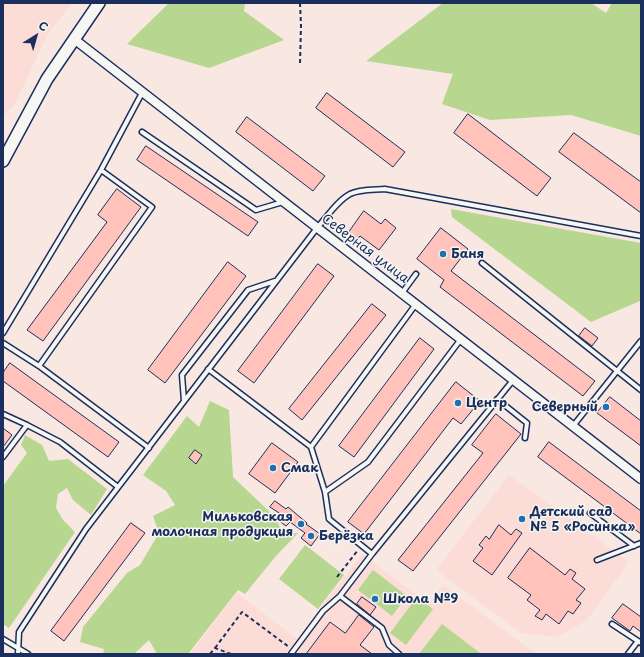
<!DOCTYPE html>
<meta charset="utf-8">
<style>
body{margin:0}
#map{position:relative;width:644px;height:657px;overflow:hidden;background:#f9e7e2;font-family:"Playpen Sans",sans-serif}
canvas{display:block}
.frame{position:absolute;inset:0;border:4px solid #1b2f5e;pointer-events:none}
.north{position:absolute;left:16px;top:16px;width:40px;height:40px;-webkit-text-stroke:3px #f6f6f2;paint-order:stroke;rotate:37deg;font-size:11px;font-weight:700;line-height:16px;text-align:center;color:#1b2f5e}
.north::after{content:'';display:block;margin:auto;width:14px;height:18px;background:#1b2f5e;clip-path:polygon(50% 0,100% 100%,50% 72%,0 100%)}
</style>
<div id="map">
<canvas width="644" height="657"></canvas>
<div class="frame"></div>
<div class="north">С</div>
</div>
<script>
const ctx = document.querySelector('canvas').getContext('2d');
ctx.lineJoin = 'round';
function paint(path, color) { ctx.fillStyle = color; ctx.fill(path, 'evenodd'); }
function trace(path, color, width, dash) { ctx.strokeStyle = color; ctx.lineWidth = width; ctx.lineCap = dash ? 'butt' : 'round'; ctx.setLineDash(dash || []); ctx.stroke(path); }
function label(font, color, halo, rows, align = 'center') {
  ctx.font = font + ' "Playpen Sans",sans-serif'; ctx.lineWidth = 3; ctx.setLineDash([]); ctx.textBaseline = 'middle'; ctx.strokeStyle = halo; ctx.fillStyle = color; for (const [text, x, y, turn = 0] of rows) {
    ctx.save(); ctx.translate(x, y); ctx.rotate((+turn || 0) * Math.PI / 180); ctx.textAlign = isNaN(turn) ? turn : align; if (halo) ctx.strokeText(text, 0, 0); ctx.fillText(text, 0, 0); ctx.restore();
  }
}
paint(new Path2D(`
 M3 3H72L48 34 14 105 3 116Z
 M509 475 629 562 587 620 557 637 521 633 436 570Z
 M362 554 429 604 443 585 536 654H190L237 593 297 639Z`), '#fbdcd6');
paint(new Path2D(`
 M169 3H245L244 11 284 40 209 68 127 44Z
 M443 3H591L606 13 612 3H641V136L571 115 490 120 442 104 453 74 366 61Z
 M451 209 641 243 640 301 591 322 452 217Z
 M210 401 229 410 233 477 275 517 283 534 298 533 276 556 245 594 238 590 188 654H157L149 640 134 654H103L104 649 80 642 83 627 127 573 140 565 159 533 153 516 175 505 166 491 143 475 187 416 199 427Z
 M25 435 42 445 49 461 68 459 107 489 91 515 73 500 67 488 58 494 56 508 63 520 75 532 9 628 3 624V486L27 453 21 445Z
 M305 545 344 575 318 609 279 579Z
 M373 570 407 596 392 616 358 590Z
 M417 597 433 609 406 645 390 633Z
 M442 624 480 653V654H419Z`), '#b7d790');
const building = new Path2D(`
 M327 93 405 152 393 167 316 108Z
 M468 114 551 178 537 196 454 133Z
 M247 117 325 176 313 191 236 132Z
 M574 133 641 182V213L559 152Z
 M146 146 258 222 248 236 137 160Z
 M117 189 141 207 43 341 27 330 107 222 98 215Z
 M364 211 381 224 385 219 396 228 379 250 360 236 355 242 347 235Z
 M441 228 468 249 451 271 595 381 583 396 440 287 444 280 417 259Z
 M228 262 246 276 165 383 148 370Z
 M318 264 334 276 254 383 238 371Z
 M372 304 386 315 302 420 289 409Z
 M585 328 598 338 592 346 579 336Z
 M420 338 434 349 354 457 339 446Z
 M10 363 119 442 108 457 3 381V373Z
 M456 382 480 401 461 424 453 418 364 534 348 522Z
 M610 397 641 421V446L597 413Z
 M496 414 521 434 413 571 398 560 483 453 472 445Z
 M3 428 12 435 3 447Z
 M549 442 641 511V534L538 457Z
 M272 443 298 462 275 493 249 474Z
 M195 450 202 455 196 464 189 458Z
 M275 501 286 509 288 507 307 523 306 524 320 534 311 546 301 538 305 533 290 522 286 526 278 520 282 515 270 507Z
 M131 523 145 533 64 641 51 631Z
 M499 525 511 535 516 529 522 533 492 575 473 561 483 548 479 545 486 536 489 539Z
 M530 548 565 575 570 569 576 573 572 579 585 589 576 600 581 603 573 614 568 611 559 624 546 614 542 620 535 616 540 610 527 600 531 595 508 578Z
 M362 597 376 607 370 615 357 604Z
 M623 604 641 617V632L633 626 630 631 612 618Z
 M359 615 374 627 360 645 372 654H306L330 622 345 633Z`);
paint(building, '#ffc3bb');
trace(building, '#1b2f5e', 1);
const service = new Path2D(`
 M142 132 256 210 283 202
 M482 263 641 390
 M402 293 416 274
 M3 333 101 170 142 93
 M3 343 39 366 152 207 101 170
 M39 366 149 448
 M208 369 311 447 325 492 329 519 372 554 514 379
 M497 399 527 423 525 438
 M184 401 182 375 248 290 275 281
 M3 414 27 425
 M573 426 641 341
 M311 447 416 304
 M3 457 27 425 60 442 118 487
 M325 492 368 462 461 339
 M590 513 634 546
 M597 560 641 543
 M340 596 382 628 389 645 399 654
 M612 624 641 643
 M3 639 28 654
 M18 654 19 632 86 529 317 228C327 217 337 201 350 194 360 189 374 190 385 189L641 236
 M291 654 323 611 340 596 372 554
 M628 654 638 641`);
const minor = new Path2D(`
 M74 39 641 479`);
const tertiary = new Path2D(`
 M3 161 47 79 99 3`);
trace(service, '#1b2f5e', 7);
trace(minor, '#1b2f5e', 11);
trace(tertiary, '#1b2f5e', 14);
trace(new Path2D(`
 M300 3 301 25 300 64
 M337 577 358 550
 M215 648 242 612 289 647
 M210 654 215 648 231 654`), '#1b2f5e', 2, [4, 3]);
trace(service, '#f6f6f2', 4);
trace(minor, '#f6f6f2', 8);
trace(tertiary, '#f6f6f2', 11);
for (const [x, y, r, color] of [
 [443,254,4,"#1f6fb2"],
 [458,403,4,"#1f6fb2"],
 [606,407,4,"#1f6fb2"],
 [273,468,4,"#1f6fb2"],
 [522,519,4,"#1f6fb2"],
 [301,524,4,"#1f6fb2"],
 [311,536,4,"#1f6fb2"],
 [375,599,4,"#1f6fb2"]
]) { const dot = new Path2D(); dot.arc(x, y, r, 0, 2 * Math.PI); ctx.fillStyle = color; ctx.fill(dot); trace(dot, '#f6f6f2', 1.5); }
label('13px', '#1b2f5e', '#f6f6f2', [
 ["Северная улица",365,249,37]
]);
label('bold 13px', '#1b2f5e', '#f6f6f2', [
 ["Баня",451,254],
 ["Центр",466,403],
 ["Северный",598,407,"right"],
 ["Смак",281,468],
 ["Детский сад",530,512],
 ["№ 5 «Росинка»",530,527],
 ["Мильковская",293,517,"right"],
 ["молочная продукция",293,532,"right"],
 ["Берёзка",319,536],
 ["Школа №9",383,599]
], 'left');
</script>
